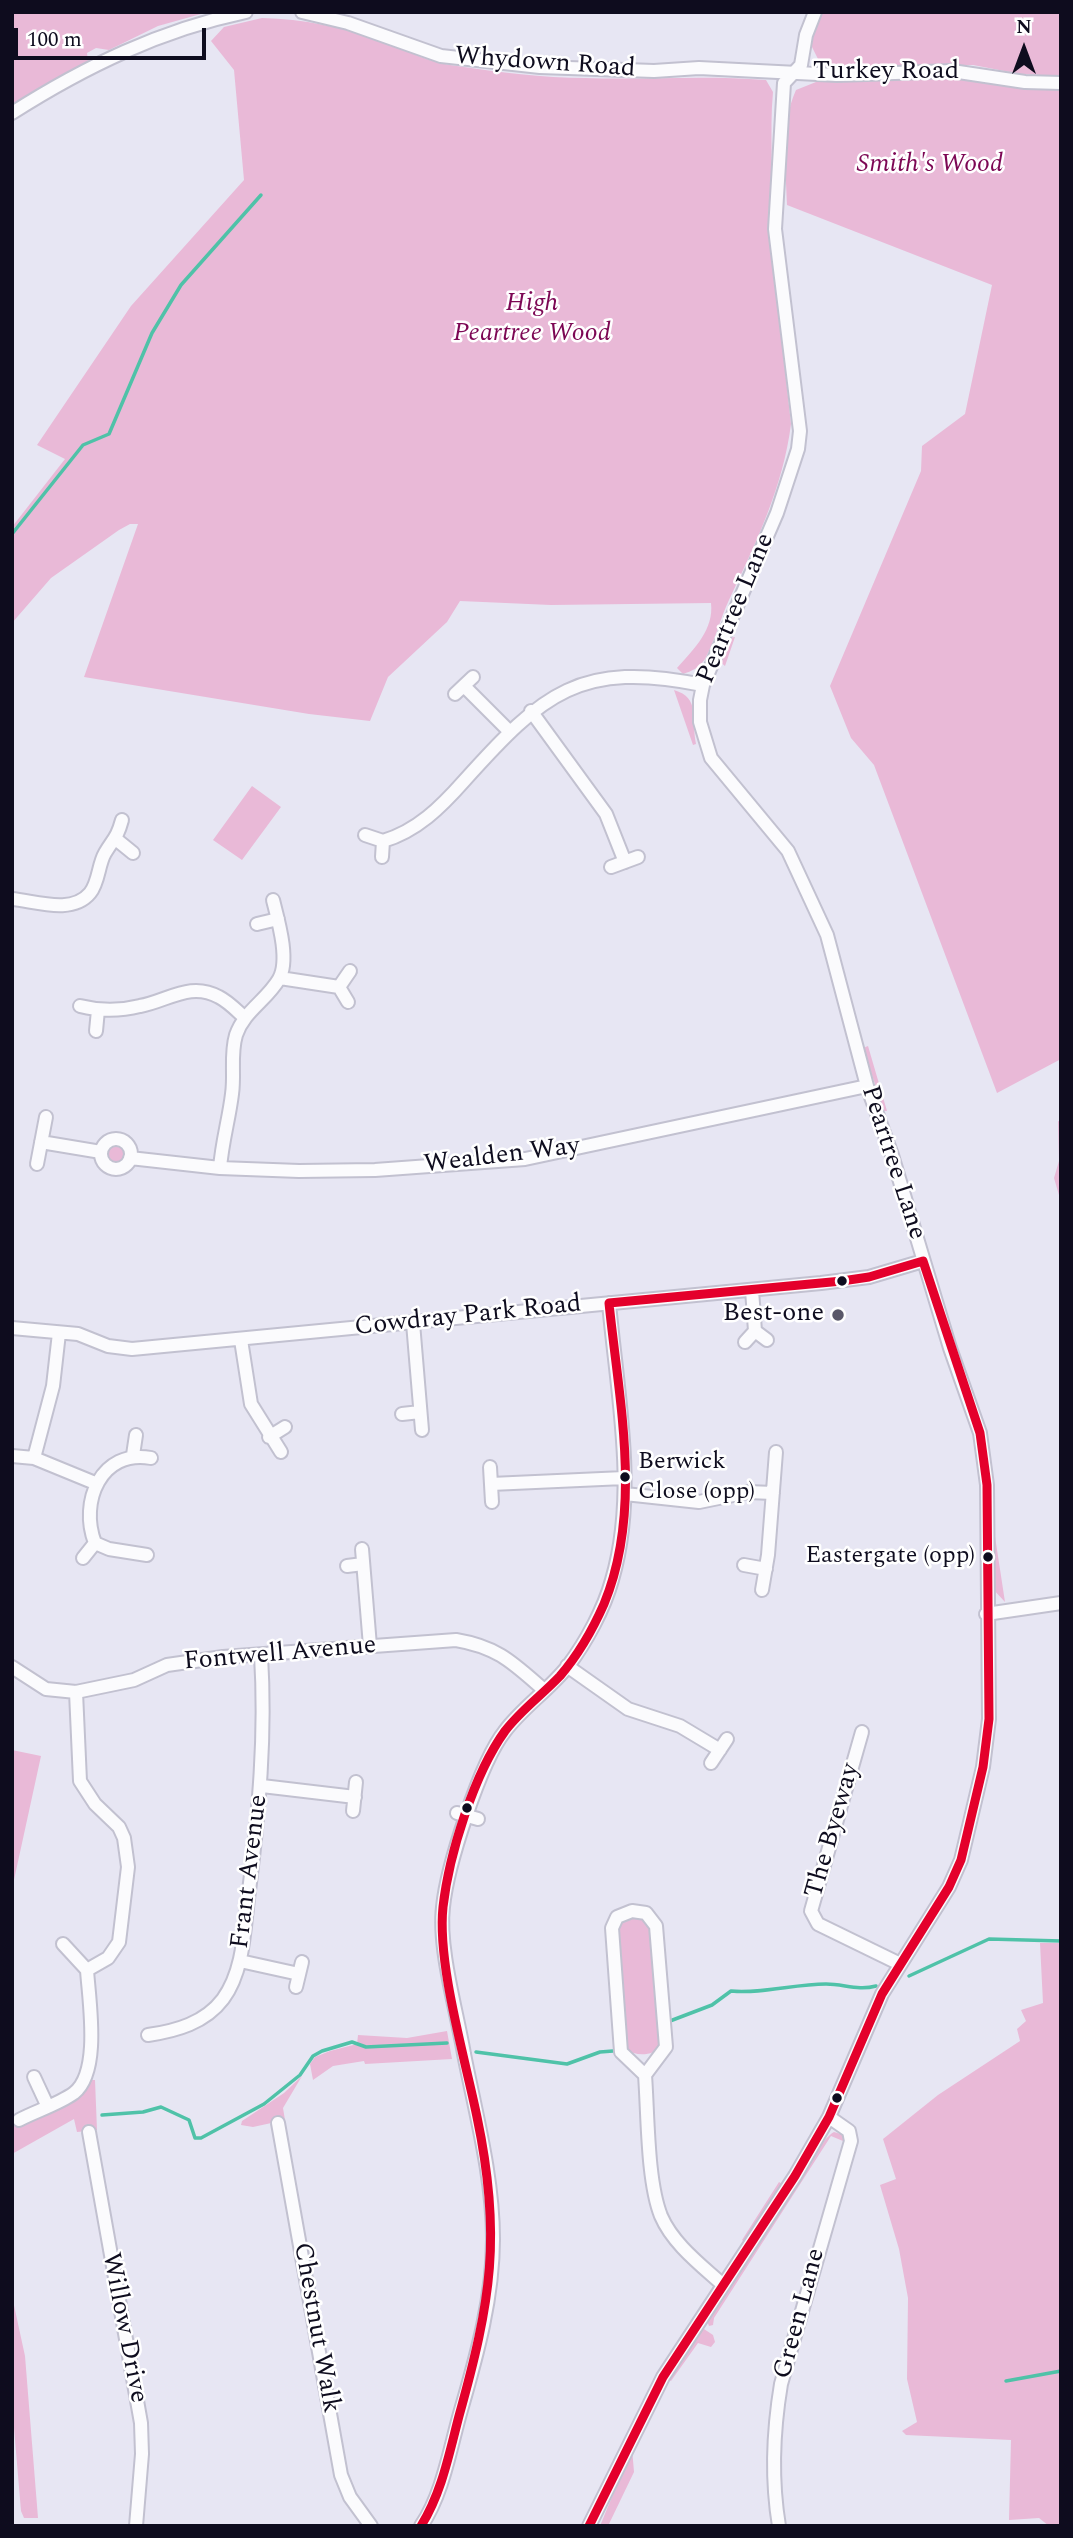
<!DOCTYPE html>
<style>
body{margin:0}
#map{position:relative;width:1073px;height:2538px;overflow:hidden;background:#e7e6f3;font-family:Spectral,serif}
canvas{display:block}
.frame{position:absolute;inset:0;border:14px solid #0e0c1e;pointer-events:none}
.north{position:absolute;left:989px;top:14px;width:70px;height:70px;-webkit-text-stroke:5px #fff;paint-order:stroke;rotate:0deg;font-size:19px;font-weight:700;line-height:28px;text-align:center;color:#0e0c1e}
.north::after{content:'';display:block;margin:auto;width:24px;height:32px;background:#0e0c1e;clip-path:polygon(50% 0,100% 100%,50% 72%,0 100%)}
.scale{position:absolute;left:14px;top:28px;width:192px;height:32px;box-sizing:border-box;border:4px solid #0e0c1e;border-top:0;padding-left:9px;font-size:21px;line-height:24px;white-space:nowrap;color:#0e0c1e;-webkit-text-stroke:5px #fff;paint-order:stroke}
</style>
<div id="map">
<canvas width="1073" height="2538"></canvas>
<div class="frame"></div>
<div class="north">N</div>
<div class="scale">100 m</div>
</div>
<script>
const ctx = document.querySelector('canvas').getContext('2d');
ctx.lineJoin = 'round';
function paint(path, color) { ctx.fillStyle = color; ctx.fill(path, 'evenodd'); }
function trace(path, color, width, dash) { ctx.strokeStyle = color; ctx.lineWidth = width; ctx.lineCap = dash ? 'butt' : 'round'; ctx.setLineDash(dash || []); ctx.stroke(path); }
function label(font, color, halo, rows, align = 'center') {
  ctx.font = font + ' Spectral,serif'; ctx.lineWidth = 5; ctx.setLineDash([]); ctx.textBaseline = 'middle'; ctx.strokeStyle = halo; ctx.fillStyle = color; for (const [text, x, y, turn = 0] of rows) {
    ctx.save(); ctx.translate(x, y); ctx.rotate((+turn || 0) * Math.PI / 180); ctx.textAlign = isNaN(turn) ? turn : align; if (halo) ctx.strokeText(text, 0, 0); ctx.fillText(text, 0, 0); ctx.restore();
  }
}
paint(new Path2D(`
 M12 12H208L158 26 109 50 96 48 87 53 88 61 12 105Z
 M820 12H1061V76L1020 74 973 65 827 67 818 59 810 43Z
 M262 18C304 19 342 27 382 41 408 51 430 63 457 66 499 72 543 78 585 78 645 80 705 75 766 80L773 92C769 133 775 174 768 215L791 424C783 487 756 543 729 600 720 619 715 641 705 659 699 668 692 671 683 674L677 668C695 648 714 629 711 603L551 605 460 601 447 622 388 677 370 721 309 714 84 677 138 524H130L119 530 51 578 12 623V527L65 459 37 445 131 306 244 180 234 70 211 41 224 27Z
 M915 77 977 79 989 84 1061 89V1059L997 1093 874 765 851 738 830 686 921 471 922 446 965 414 992 285 787 205C786 167 780 125 796 90L816 82Z
 M735 637 725 666 719 661 728 638Z
 M674 690C701 698 691 719 696 744L693 745Z
 M252 786 281 807 242 860 213 840Z
 M868 1046 887 1111H884L863 1048Z
 M1058 1121 1061 1122V1202L1054 1178 1059 1161Z
 M106 1154a10 10 0 1 1 20 0a10 10 0 1 1-20 0Z
 M992 1529 994 1530 1005 1602 992 1588Z
 M12 1750 41 1756 12 1889Z
 M633 1916 643 1917 651 1926 662 2046C653 2056 636 2057 626 2049L616 1928 621 1919Z
 M1040 1943H1061V2526H1049L1039 2518 1009 2520 1011 2440 906 2435 902 2431 917 2422 907 2379 908 2298 899 2249 880 2185 896 2179 883 2139 938 2095 1020 2041 1017 2029 1026 2021 1021 2010 1043 2003Z
 M447 2031 452 2059 365 2064 364 2061 333 2066 313 2080 310 2064 315 2057 330 2051 357 2044 358 2035 407 2038Z
 M302 2076 283 2108 285 2120 253 2127 241 2125 242 2121 284 2093Z
 M90 2080H95L97 2130 77 2132 74 2119 12 2154V2121L20 2126 73 2099Z
 M834 2132 844 2135 843 2141 831 2136 714 2318 713 2325 709 2326 707 2321C728 2291 813 2142 834 2132Z
 M779 2182 782 2184 745 2243 742 2240Z
 M12 2296 25 2356 38 2518H24L21 2511 12 2404Z
 M704 2329 713 2335 715 2342 711 2347 698 2343 671 2381 667 2378 697 2332Z
 M632 2448 634 2472 608 2526H600Z`), '#e9b9d7');
trace(new Path2D(`
 M12 534 83 445 109 434 152 333 181 285 261 195
 M909 1976 989 1939 1061 1941
 M670 2021 712 2005 731 1991C763 1994 794 1984 826 1984 844 1984 858 1991 876 1986
 M476 2052 567 2064 600 2052 613 2051
 M102 2115 143 2112 161 2107 189 2120 195 2138H201L264 2104 300 2075 313 2056 322 2051 352 2042 366 2047 447 2043
 M1006 2381 1061 2371`), '#4fc2a8', 3.5);
const minor = new Path2D(`
 M302 12 348 23 441 56 540 67 654 71 699 68 837 75 952 71 1025 82 1061 83
 M12 113C86 66 161 30 246 12
 M464 686 509 731
 M455 694 473 677
 M531 711 606 814 625 862
 M365 835 383 841 382 857
 M117 840 133 853
 M383 841C417 831 441 807 464 781 543 693 580 660 703 685
 M611 867 638 857
 M12 899C35 901 72 915 90 893 99 882 98 865 105 853 114 838 117 838 122 820
 M257 924 278 919
 M280 978 339 987
 M348 1002 339 987 350 971
 M80 1006C100 1011 120 1011 140 1006 168 1001 190 981 219 997 229 1002 237 1011 245 1018
 M96 1031 98 1010
 M101 1154a15 15 0 1 1 30 0a15 15 0 1 1-30 0Z
 M41 1142 101 1152
 M130 1158 220 1168 299 1171 375 1170 525 1159 867 1086
 M37 1164 46 1117
 M220 1168C222 1142 229 1119 232 1094 235 1074 230 1055 236 1035 244 1011 267 1000 279 979 290 960 278 920 273 900
 M752 1290 755 1331
 M413 1323 422 1430
 M12 1328 78 1334 108 1346 132 1349 821 1283 869 1277 923 1261
 M241 1340 251 1404 281 1452
 M745 1342 755 1331 767 1340
 M402 1414 420 1412
 M269 1437 285 1427
 M133 1455 136 1435
 M12 1456 34 1458 95 1483
 M34 1458 53 1386 59 1333
 M490 1467 492 1502
 M491 1484 624 1478
 M625 1494 699 1502 748 1492 773 1493
 M362 1549 370 1646
 M147 1555 109 1549 95 1543C79 1502 101 1449 151 1458
 M83 1558 95 1543
 M744 1565 766 1569
 M347 1566 363 1564
 M762 1590 768 1555 776 1452
 M986 1614 1061 1603
 M567 1666 628 1709 680 1726 720 1750
 M12 1667 46 1689 76 1692 134 1680 167 1665 223 1657 456 1640C498 1647 513 1663 544 1690
 M862 1732 811 1911 818 1924 898 1963
 M711 1763 727 1739
 M262 1786 355 1797
 M353 1811 356 1782
 M457 1813 478 1819
 M63 1944 87 1970
 M240 1961 299 1974
 M296 1987 302 1962
 M148 2035C176 2031 205 2023 223 1999 245 1969 244 1926 249 1891 259 1811 266 1735 261 1655
 M645 2075 621 2052 612 1928 617 1917 632 1911 646 1913 656 1926 666 2047 645 2075C648 2114 647 2181 661 2216 673 2244 701 2265 723 2285
 M34 2077 47 2105
 M19 2120C36 2111 59 2104 74 2093 101 2072 89 2001 87 1970L108 1958 119 1942 128 1867 124 1838 119 1827 95 1804 80 1781 76 1692
 M278 2123 341 2475 350 2497 371 2526
 M89 2132 141 2423 142 2454 136 2526
 M421 2526C443 2494 450 2448 461 2410 477 2355 493 2297 493 2239 493 2177 476 2115 464 2054 457 2012 438 1948 443 1907 447 1867 480 1762 505 1731 523 1707 549 1690 568 1666 586 1642 604 1609 612 1580 638 1492 617 1393 609 1303
 M589 2526 663 2377 795 2176 829 2117 882 1994 949 1887 961 1860 983 1767 989 1719 987 1485 980 1433 950 1348 892 1155 867 1086 827 935 788 851 711 758 700 722V700L703 685 777 513 798 449 800 431 775 229 784 83 801 65 806 35 815 12
 M779 2526C771 2478 773 2432 781 2384L851 2141 849 2131 829 2117`);
trace(minor, '#c2c1d0', 16);
trace(minor, '#fbfbfd', 12);
trace(new Path2D(`
 M421 2526C442 2492 449 2454 459 2416 491 2301 502 2236 477 2117 465 2058 437 1964 443 1907 449 1854 474 1774 505 1731 521 1710 542 1695 560 1676 578 1655 593 1629 604 1604 643 1510 619 1401 609 1303L842 1281 869 1277 923 1261 980 1433 987 1485 989 1719 983 1767 961 1860 949 1887 882 1994 829 2117 795 2176 663 2377 589 2526`), '#e4002b', 9);
for (const [x, y, r, color] of [
 [842,1281,6,"#0e0c1e"],
 [838,1315,7,"#5a5869"],
 [625,1477,6,"#0e0c1e"],
 [988,1557,6,"#0e0c1e"],
 [467,1808,6,"#0e0c1e"],
 [837,2098,6,"#0e0c1e"]
]) { const dot = new Path2D(); dot.arc(x, y, r, 0, 2 * Math.PI); ctx.fillStyle = color; ctx.fill(dot); trace(dot, '#fff', 2.5); }
label('24px', '#0e0c1e', '#fff', [
 ["Berwick",638,1463],
 ["Close (opp)",638,1493],
 ["Eastergate (opp)",975,1557,"right"]
], 'left');
label('26px', '#0e0c1e', '#fff', [
 ["Whydown Road",545,64,4],
 ["Turkey Road",886,73],
 ["Peartree Lane",737,609,-67],
 ["Wealden Way",502,1157,-7],
 ["Peartree Lane",892,1163,72],
 ["Cowdray Park Road",468,1317,-6],
 ["Fontwell Avenue",280,1655,-5],
 ["The Byeway",834,1831,-74],
 ["Frant Avenue",251,1872,-83],
 ["Green Lane",801,2314,-75],
 ["Willow Drive",123,2328,79],
 ["Chestnut Walk",315,2328,80]
]);
label('italic 26px', '#7c0754', '#fff', [
 ["Smith's Wood",930,166],
 ["High",532,305],
 ["Peartree Wood",532,335]
]);
label('26px', '#0e0c1e', '#fff', [
 ["Best-one",824,1315]
], 'right');
</script>
